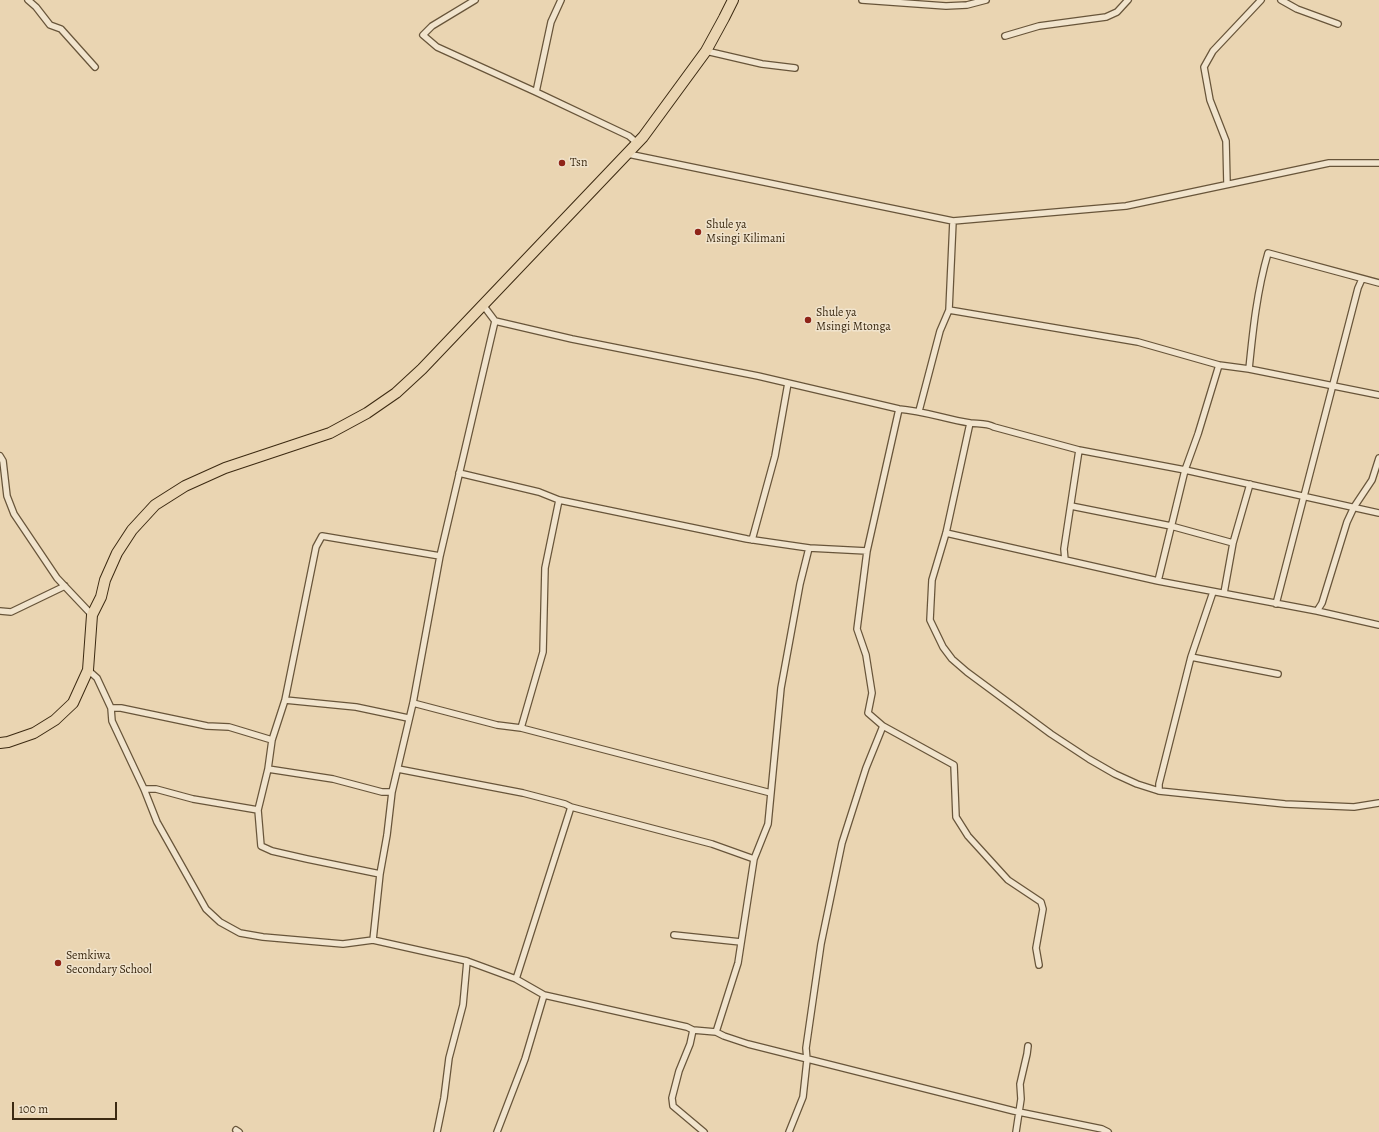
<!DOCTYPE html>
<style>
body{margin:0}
#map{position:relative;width:1379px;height:1132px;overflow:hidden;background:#ead5b2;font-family:Alegreya,serif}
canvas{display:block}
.scale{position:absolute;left:12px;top:1102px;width:105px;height:18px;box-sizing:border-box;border:2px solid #3c2a12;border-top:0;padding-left:5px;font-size:12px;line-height:14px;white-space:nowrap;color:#3c2a12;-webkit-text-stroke:3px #f1e4cd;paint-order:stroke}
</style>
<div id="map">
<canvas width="1379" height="1132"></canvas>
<div class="scale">100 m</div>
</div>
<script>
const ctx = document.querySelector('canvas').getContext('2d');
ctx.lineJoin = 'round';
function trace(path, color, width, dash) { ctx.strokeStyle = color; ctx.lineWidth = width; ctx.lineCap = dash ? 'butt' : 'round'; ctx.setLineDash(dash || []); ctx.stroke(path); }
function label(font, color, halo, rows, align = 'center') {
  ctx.font = font + ' Alegreya,serif'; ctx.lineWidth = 3; ctx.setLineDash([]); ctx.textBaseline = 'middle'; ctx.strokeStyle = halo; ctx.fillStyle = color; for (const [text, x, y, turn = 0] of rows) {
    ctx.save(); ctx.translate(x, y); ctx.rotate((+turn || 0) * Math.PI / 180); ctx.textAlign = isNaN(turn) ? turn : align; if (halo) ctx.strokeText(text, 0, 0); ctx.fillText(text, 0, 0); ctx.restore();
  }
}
const street = new Path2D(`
 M28 0 36 7 50 25 61 29 95 67
 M475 0 432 26 423 35 437 47 536 92 629 136 637 143
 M862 0 946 6 967 5 986 0
 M1281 0 1297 9 1338 24
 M1005 36 1039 26 1106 17 1117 12 1128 0
 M706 51 762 64 795 68
 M536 92 551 22 561 0
 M628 154 953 221 1126 206 1329 163H1379
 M1227 184 1226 141 1210 100 1204 67 1213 51 1261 0
 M483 305 495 321 572 339 758 376 899 409C924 411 945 419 970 423 978 424 987 423 994 427L1079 450 1185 470 1379 513
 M949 310 1138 342 1219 365 1249 369 1379 395
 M1249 369C1253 329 1257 291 1268 253L1379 283
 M899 409 867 551 857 629 866 655 872 693 868 713 883 726 954 765 956 817 968 836 1008 880 1041 902 1043 909 1036 948 1039 965
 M919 411 940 331 949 310 953 221
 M970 423 946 533 932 580 930 620 943 647 952 659 967 672 1051 734 1089 759 1115 774 1137 784 1159 791 1285 804 1354 807 1379 803
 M0 456 3 461 7 496 14 514 57 578 92 615
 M459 473 539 492 559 500 747 539 809 548 867 551
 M1071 506 1171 526 1233 543
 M946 533 1158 581 1317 611 1379 625
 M752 540 775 456 788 383
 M1065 560 1064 549 1079 450
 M1158 581 1185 470 1198 434 1219 365
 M1224 593 1233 543 1250 484
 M1276 604 1358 288 1362 279
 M0 611 11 612 65 586
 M1317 611 1322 603 1347 522 1354 507 1372 480 1379 458
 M1191 657 1278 674
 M88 670 97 678 111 708 112 721 144 789 157 822 206 909 220 922 240 933 263 937 343 944 373 940 467 961 516 979 544 995 687 1027 693 1030 716 1032 724 1036 748 1044 1014 1111 1102 1129 1108 1132
 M285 700 356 707 408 718
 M413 703 497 725 521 728 771 793
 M111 708H121L207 726 229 727 272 740
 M521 728 543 652 545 568 559 500
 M268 769 333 779 382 792H392
 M398 769 523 793 565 804 571 807 712 844 754 859
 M144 789H156L193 799 258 810
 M1159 791V784L1191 657 1213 592
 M380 874 307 859 272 851 261 846 258 810 268 769 272 740 285 700 316 547 322 536 440 556
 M674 935 741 942
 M373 940 380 874 387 835 392 792 413 703 440 556 495 321
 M516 979 571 807
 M693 1030 690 1044 679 1071 672 1098 673 1106 704 1132
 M716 1032 738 963 754 859 768 824 781 688 800 584 809 548
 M236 1130 239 1132
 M437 1132 444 1098 449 1058 463 1005 467 961
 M497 1132 525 1059 544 995
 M789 1132 803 1097 807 1060 806 1048 821 944 842 843 866 768 883 726
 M1016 1132 1021 1099 1020 1084 1027 1054 1028 1046`);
const highway = new Path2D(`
 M0 743 8 742 34 733 55 720 73 703 88 670 92 615 101 597 105 580 117 553 132 530 155 505 185 486 225 468 330 433 367 413 396 393 422 369 643 137 706 51 724 18 733 0`);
trace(street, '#68553a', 8);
trace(highway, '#3c2a12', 12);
trace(street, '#f1e4cd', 5.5);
trace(highway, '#ead5b2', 10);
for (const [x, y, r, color] of [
 [562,163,4,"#8f2418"],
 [698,232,4,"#8f2418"],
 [808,320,4,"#8f2418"],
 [58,963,4,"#8f2418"]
]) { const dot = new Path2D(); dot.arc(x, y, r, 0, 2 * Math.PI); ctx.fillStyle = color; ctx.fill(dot); trace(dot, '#f1e4cd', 1.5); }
label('12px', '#3c2a12', '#f1e4cd', [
 ["Tsn",570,163],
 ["Shule ya",706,225],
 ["Msingi Kilimani",706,239],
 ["Shule ya",816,313],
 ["Msingi Mtonga",816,327],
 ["Semkiwa",66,956],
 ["Secondary School",66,970]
], 'left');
</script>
